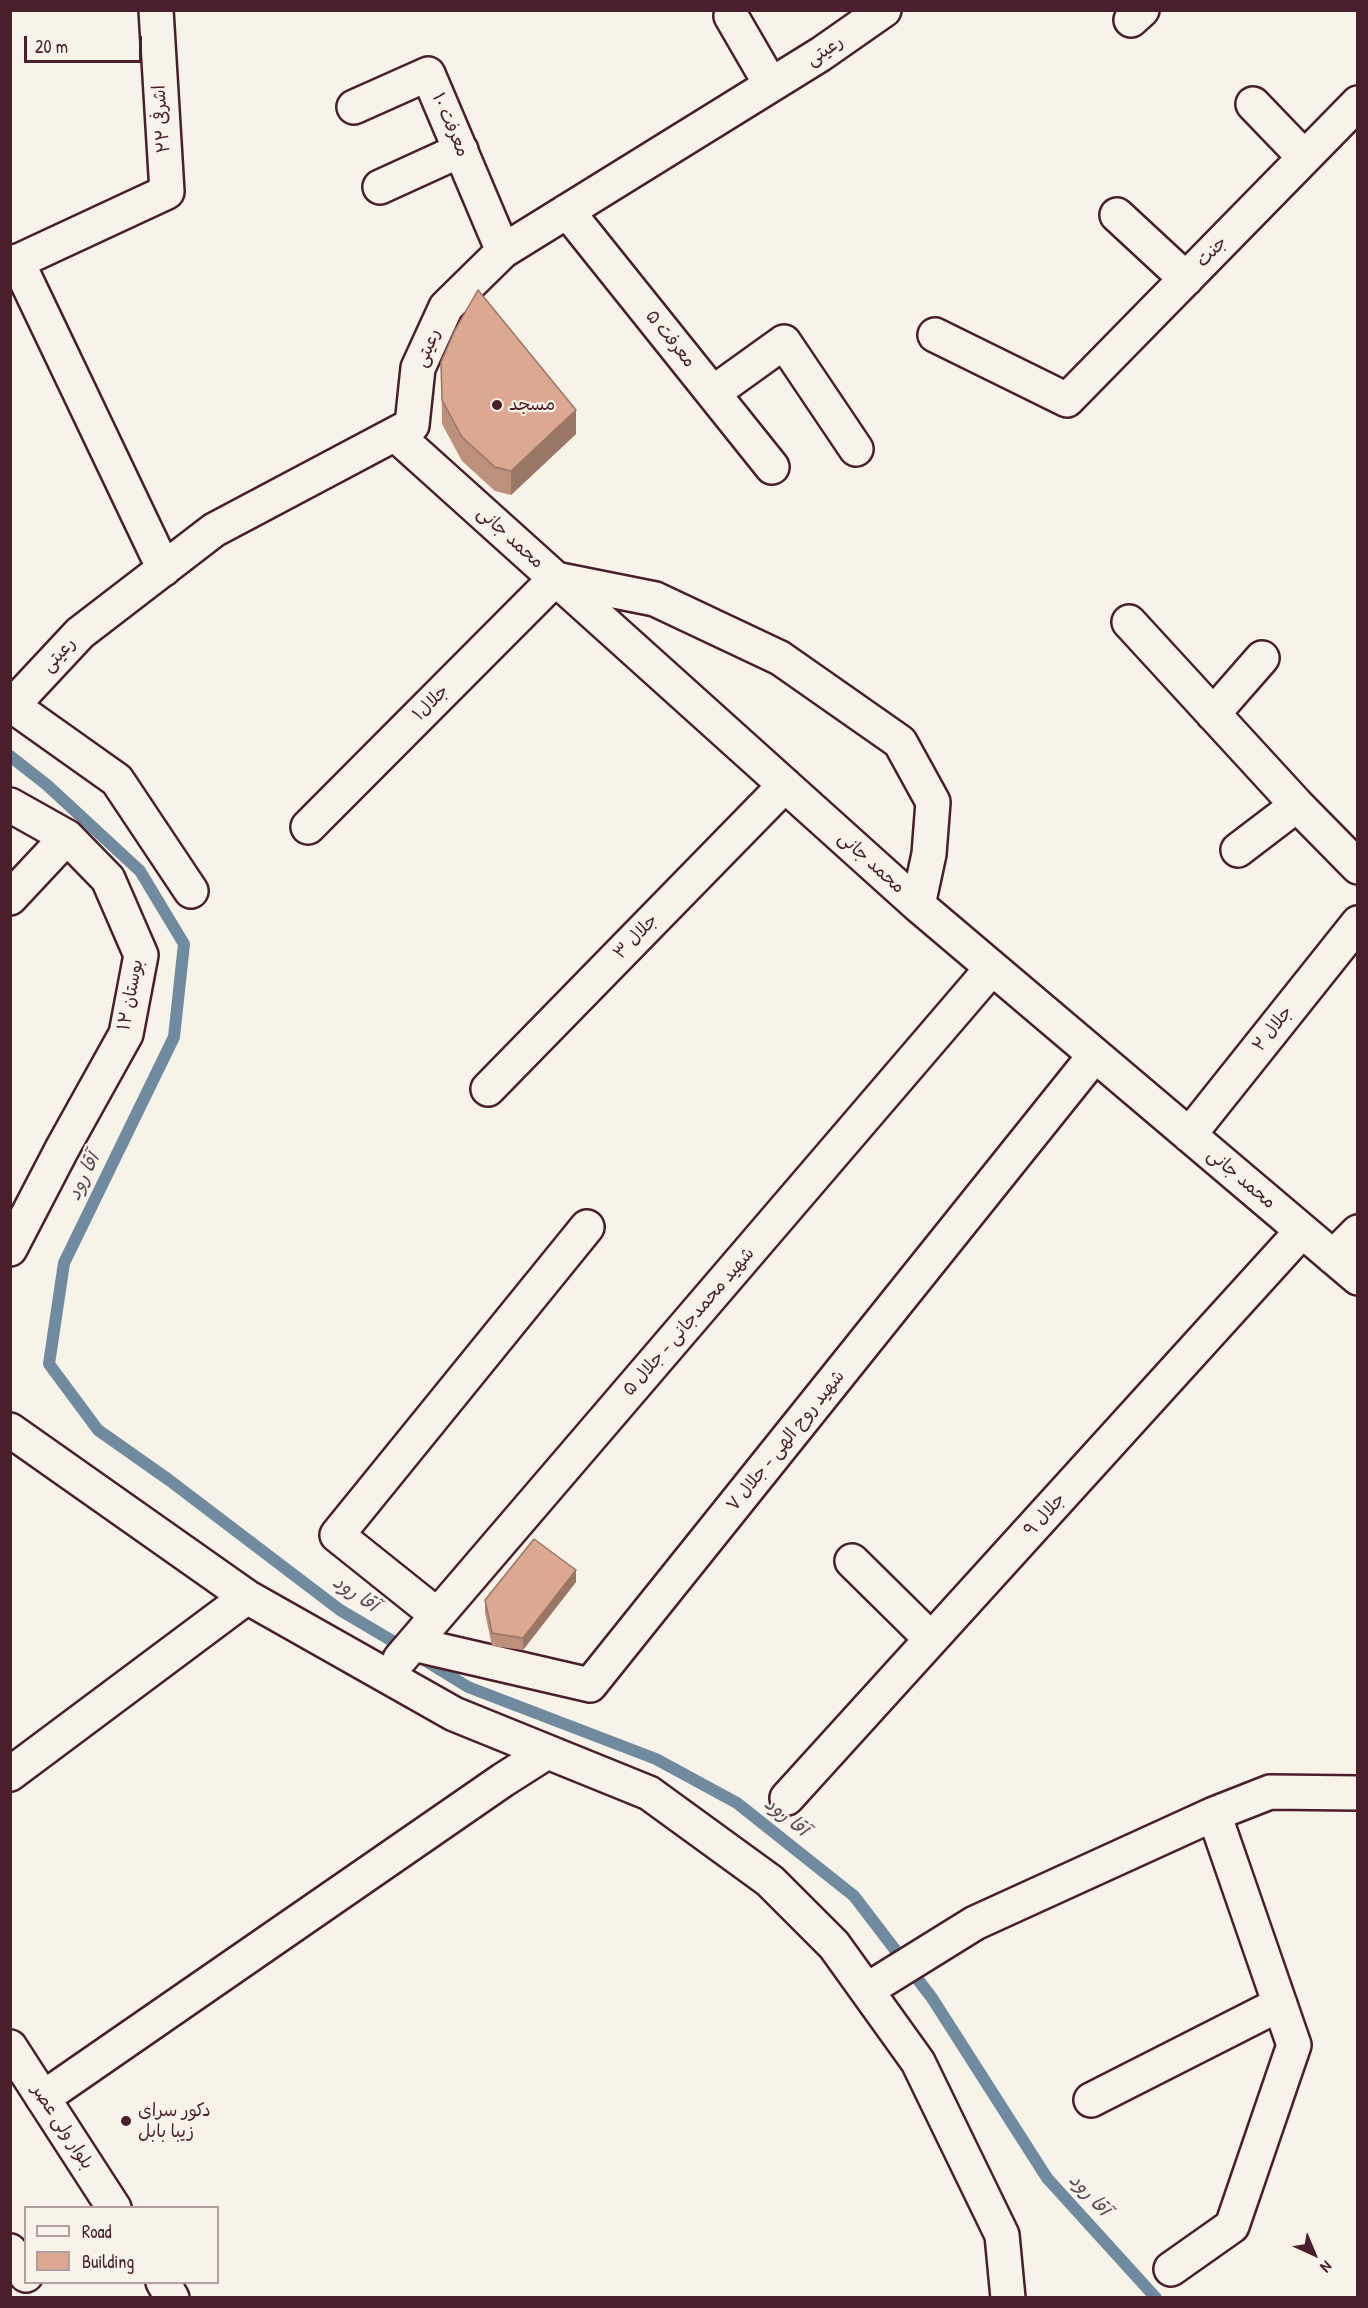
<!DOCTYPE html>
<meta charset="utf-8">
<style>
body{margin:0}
#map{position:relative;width:1368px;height:2308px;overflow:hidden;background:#f7f3e8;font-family:"Patrick Hand",sans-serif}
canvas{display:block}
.frame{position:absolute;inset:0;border:12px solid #4a1f2b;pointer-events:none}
.legend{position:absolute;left:24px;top:2206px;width:195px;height:78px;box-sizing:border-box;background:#f7f3e8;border:2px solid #b29e9c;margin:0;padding:8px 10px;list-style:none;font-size:18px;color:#4a1f2b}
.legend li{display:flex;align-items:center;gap:12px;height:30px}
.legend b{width:30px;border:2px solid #b29e9c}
.north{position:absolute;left:1284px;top:2224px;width:60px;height:60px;-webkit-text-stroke:4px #f7f3e8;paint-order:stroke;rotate:136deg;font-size:16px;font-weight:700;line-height:24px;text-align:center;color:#4a1f2b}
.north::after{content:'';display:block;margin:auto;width:21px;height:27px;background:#4a1f2b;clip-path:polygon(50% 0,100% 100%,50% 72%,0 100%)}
.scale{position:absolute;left:24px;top:36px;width:118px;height:27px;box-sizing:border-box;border:3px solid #4a1f2b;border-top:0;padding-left:8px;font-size:18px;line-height:21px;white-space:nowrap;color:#4a1f2b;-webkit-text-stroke:4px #f7f3e8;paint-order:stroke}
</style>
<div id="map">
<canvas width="1368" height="2308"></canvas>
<div class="frame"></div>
<ul class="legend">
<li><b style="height:8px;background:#f7f3e8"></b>Road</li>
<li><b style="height:16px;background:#dca891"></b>Building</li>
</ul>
<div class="north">N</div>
<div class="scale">20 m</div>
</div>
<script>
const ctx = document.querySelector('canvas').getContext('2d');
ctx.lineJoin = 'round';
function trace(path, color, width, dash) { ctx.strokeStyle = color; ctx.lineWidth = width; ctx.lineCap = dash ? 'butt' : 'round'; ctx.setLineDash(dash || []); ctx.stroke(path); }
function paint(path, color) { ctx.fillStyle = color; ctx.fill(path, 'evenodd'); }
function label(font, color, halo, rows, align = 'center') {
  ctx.font = font + ' "Patrick Hand","Playpen Sans Arabic",sans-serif'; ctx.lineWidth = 4.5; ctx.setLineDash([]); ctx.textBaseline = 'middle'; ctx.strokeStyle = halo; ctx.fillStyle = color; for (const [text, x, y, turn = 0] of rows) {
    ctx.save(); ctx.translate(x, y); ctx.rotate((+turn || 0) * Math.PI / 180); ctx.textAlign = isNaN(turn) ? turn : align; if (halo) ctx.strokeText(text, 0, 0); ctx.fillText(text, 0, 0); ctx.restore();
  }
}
trace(new Path2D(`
 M10 756 47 785 140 871 184 944 174 1037 64 1263 49 1364 98 1430 169 1480 340 1610 406 1649
 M421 1658 468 1687 656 1759 737 1803 854 1896 932 1998 1047 2178 1156 2298`), '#708a9f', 12);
const minor = new Path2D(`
 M731 16 771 85
 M1131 20 1142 10
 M1253 104 1304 157
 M354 107 428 74 503 251
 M380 187 461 150
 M567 211 772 467
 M1117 215 1186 279
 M17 261 164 569
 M10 265 167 192 156 10
 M935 335 1067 400 1358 103
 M713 393 784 342 856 449
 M396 435 918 905 1358 1278
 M1129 622 1297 805 1358 867
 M10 704 117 780 191 891
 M10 708 80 633 214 530 412 425 418 368 446 307 503 251 821 54 884 10
 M1213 714 1262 658
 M10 805 67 837 108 879 141 955 126 1034 62 1149 10 1249
 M308 827 555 579 655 599 780 658 900 742 933 802 929 854 918 905
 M1238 850 1297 805
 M10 898 67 837
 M488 1089 785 785
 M1189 1135 1358 923
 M1333 1257 1358 1232
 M10 1430 247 1597 454 1714 649 1793 770 1881 834 1945 918 2062 1002 2235 1008 2298
 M852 1561 931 1639
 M437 1615 337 1535 587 1227
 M413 1644 590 1685 1095 1055
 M400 1659 992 968
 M10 1774 247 1597
 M787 1798 1302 1231
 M867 1990 975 1923 1214 1814 1270 1792 1358 1793
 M43 2098 503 1780 547 1752
 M1091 2100 1280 2004
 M1171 2269 1232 2226 1294 2045 1214 1814`);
const major = new Path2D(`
 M10 2047 114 2208
 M10 2251 26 2275
 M163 2282 172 2298`);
trace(minor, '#4a1f2b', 38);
trace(major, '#4a1f2b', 38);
trace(minor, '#f7f3e8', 33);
trace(major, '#f7f3e8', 33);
paint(new Path2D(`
 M441 362 576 434 511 495 495 491 462 461 442 424Z
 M576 1582 523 1650 492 1646 485 1613V1600Z`), '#bd907d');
paint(new Path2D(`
 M576 410V434L511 495V471Z
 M576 1570V1582L523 1650V1638Z`), '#9a7666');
const building = new Path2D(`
 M478 290 576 410 511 471 495 467 462 437 442 400 441 362 455 330Z
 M534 1539 576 1570 523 1638 492 1633 485 1600Z`);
paint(building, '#dca891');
trace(building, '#9a7666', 1.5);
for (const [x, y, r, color] of [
 [497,405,6,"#4a1f2b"],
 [126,2121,6,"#4a1f2b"]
]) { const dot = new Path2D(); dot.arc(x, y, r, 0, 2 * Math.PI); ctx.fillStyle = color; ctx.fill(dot); trace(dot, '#f7f3e8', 2); }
label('18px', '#4a1f2b', '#f7f3e8', [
 ["رعیتی",825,51,-33],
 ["اشرفی ۲۲",162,119,-94],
 ["معرفت ۱۰",450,125,67],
 ["جنت",1212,252,-46],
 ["معرفت ۵",670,339,51],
 ["رعیتی",428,348,-68],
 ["محمد جانی",510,538,42],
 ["رعیتی",59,655,-47],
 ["جلال۱",431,703,-45],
 ["محمد جانی",871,863,42],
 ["جلال ۳",636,937,-46],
 ["بوستان ۱۲",131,995,-79],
 ["جلال ۲",1273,1029,-52],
 ["محمد جانی",1241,1179,40],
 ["شهید محمدجانی - جلال ۵",689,1322,-49],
 ["شهید روح الهی - جلال ۷",786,1441,-51],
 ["جلال ۹",1045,1515,-48],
 ["بلوار ولی عصر",62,2127,57]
]);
label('18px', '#4a1f2b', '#f7f3e8', [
 ["مسجد",509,405],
 ["دکور سرای",138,2111],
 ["زیبا بابل",138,2132]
], 'left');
label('italic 20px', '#5a4c5b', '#f7f3e8', [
 ["آقا رود",84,1177,-64],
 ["آقا رود",355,1594,34],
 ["آقا رود",786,1817,39],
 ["آقا رود",1089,2195,47]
]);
</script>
